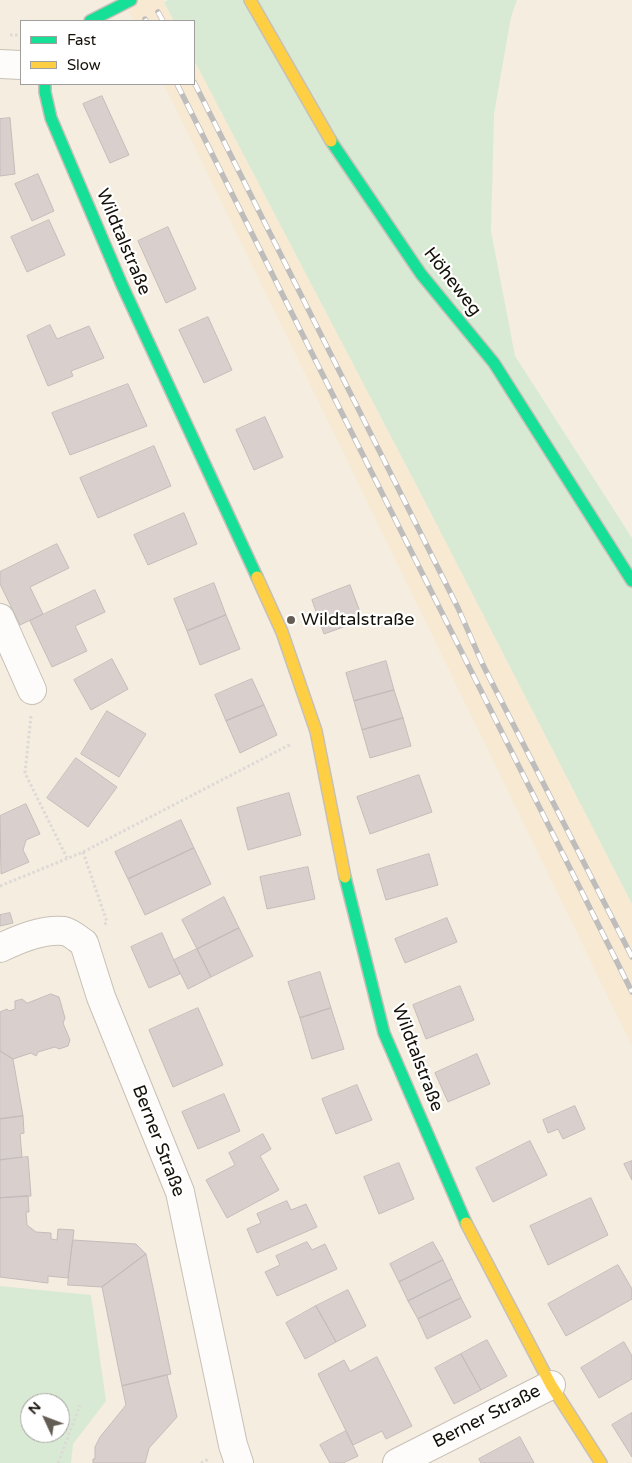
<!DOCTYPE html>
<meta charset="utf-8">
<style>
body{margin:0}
#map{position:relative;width:632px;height:1463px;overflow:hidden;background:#f5ede0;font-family:"Varela Round",sans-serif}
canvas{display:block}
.legend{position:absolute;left:20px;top:20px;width:175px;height:65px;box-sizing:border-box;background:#fff;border:1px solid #a19f9c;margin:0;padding:6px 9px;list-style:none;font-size:15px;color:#151008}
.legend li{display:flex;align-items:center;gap:10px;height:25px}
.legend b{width:25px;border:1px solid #a19f9c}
.north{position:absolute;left:20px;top:1393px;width:50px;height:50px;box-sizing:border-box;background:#fff;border:1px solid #a19f9c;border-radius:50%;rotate:313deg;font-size:14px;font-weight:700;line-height:20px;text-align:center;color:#151008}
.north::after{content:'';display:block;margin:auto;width:18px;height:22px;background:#635d54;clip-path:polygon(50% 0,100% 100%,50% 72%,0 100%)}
</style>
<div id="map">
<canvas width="632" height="1463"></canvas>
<ul class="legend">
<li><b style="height:6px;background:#16e098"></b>Fast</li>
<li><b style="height:6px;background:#ffcf43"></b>Slow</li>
</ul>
<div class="north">N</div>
</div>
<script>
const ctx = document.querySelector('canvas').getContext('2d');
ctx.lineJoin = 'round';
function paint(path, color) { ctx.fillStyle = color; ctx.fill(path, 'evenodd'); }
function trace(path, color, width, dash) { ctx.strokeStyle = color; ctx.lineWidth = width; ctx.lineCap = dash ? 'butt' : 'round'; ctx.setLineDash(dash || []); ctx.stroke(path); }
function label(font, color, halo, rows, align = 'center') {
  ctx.font = font + ' "Varela Round",sans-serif'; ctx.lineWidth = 4.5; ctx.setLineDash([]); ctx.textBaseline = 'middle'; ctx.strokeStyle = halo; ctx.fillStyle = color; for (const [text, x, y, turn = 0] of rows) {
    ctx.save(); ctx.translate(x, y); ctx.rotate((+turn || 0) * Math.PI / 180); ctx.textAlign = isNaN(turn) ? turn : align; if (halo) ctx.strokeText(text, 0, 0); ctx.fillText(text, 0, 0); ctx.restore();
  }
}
paint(new Path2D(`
 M123 0H163L174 21H134Z
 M194 60 420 492 632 904V1046L164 84H194Z`), '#f7e9d2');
paint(new Path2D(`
 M168 0H517L511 17 494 114 491 231 515 356 632 538V904L420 492 194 60V21H174L164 2Z
 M0 1286 91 1295 106 1401 73 1444 71 1463H0ZM30 1403H60V1433H30Z`), '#d9ead4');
const building = new Path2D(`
 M102 96 129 155 110 163 83 104Z
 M10 118 15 174 0 176V119Z
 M38 174 54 211 32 221 15 184Z
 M49 220 65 255 27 272 11 237Z
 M168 227 196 289 166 303 138 241Z
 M208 317 232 370 204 383 179 330Z
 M50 325 57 339 89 326 104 358 71 371 73 376 48 386 27 336Z
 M128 384 147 426 70 455 52 413Z
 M265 417 283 457 254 470 236 430Z
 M154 446 171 486 98 518 80 478Z
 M184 513 197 544 148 565 134 535Z
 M57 544 69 568 30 587 43 614 20 625 0 584V572Z
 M214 583 226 615 187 631 174 599Z
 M350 585 363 620 324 634 312 600Z
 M95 590 105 612 75 626 87 651 52 667 30 621Z
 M226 615 240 649 200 665 187 631Z
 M112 659 128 689 91 710 74 680Z
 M386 661 394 690 354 701 346 673Z
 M252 679 264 705 226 721 215 695Z
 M394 690 403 718 362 730 354 701Z
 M264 705 277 735 240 753 226 721Z
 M107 711 146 734 119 777 81 754Z
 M403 718 411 746 370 758 362 730Z
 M76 758 117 787 88 827 47 798Z
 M419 775 432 812 370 834 357 797Z
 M289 793 301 835 248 850 237 808Z
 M26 804 40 834 26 840 23 850 29 862 1 874 0 816Z
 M181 820 194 848 128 879 115 852Z
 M194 848 211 884 145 915 128 879Z
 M429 854 438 885 386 900 377 870Z
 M308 867 315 899 267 909 260 877Z
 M224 897 239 928 197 949 182 920Z
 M10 913 13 923 0 926V915Z
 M447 918 457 942 405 963 395 939Z
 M239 928 253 956 211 977 197 949Z
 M162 933 180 974 149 988 131 947Z
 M197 949 211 977 188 989 174 960Z
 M320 972 331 1008 300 1018 288 982Z
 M460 986 474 1020 426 1039 413 1005Z
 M51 994 59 997 65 1018 63 1023 70 1040 68 1046 59 1049 55 1047 38 1052 36 1056 31 1053 13 1059 0 1051V1012L7 1009 9 1011 15 1009V1001L22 999 27 1003Z
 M198 1008 223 1065 173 1087 149 1030Z
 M331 1008 344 1049 312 1059 300 1018Z
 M0 1051 13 1059 23 1116 0 1119Z
 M477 1054 490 1084 448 1102 435 1073Z
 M357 1085 372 1120 336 1134 322 1099Z
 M224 1094 240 1131 198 1149 182 1112Z
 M575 1106 585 1129 563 1139 558 1129 548 1133 543 1120Z
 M23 1116 24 1133 20 1134 22 1157 0 1160V1119Z
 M263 1134 271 1149 260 1156 279 1190 227 1218 206 1180 235 1165 229 1153Z
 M530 1141 547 1175 493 1202 476 1168Z
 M28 1157 31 1196 0 1198V1160Z
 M632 1161V1180L624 1164Z
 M399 1163 414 1199 379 1214 364 1177Z
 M28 1196 29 1212H26L27 1225 36 1232 51 1233V1239L57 1240 58 1229 74 1230 68 1278 48 1276V1283L0 1277V1198Z
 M591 1198 608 1235 548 1265 530 1226Z
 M287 1201 291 1210 306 1204 317 1227 257 1253 247 1229 261 1223 257 1214Z
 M73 1240 136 1244 146 1254 102 1287 68 1285Z
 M307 1242 312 1250 325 1244 337 1269 277 1296 265 1272 280 1265 276 1256Z
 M433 1242 443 1260 399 1282 390 1264Z
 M146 1254 171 1374 122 1386 102 1287Z
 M443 1260 452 1279 408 1301 399 1282Z
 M618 1265 632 1289V1299L566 1336 548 1304Z
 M452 1279 461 1298 418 1319 408 1301Z
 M348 1290 366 1326 336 1342 316 1306Z
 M461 1298 471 1317 427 1339 418 1319Z
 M316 1306 336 1342 305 1359 286 1323Z
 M487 1340 507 1376 481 1390 461 1354Z
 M624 1342 632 1356V1379L599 1398 581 1368Z
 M461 1354 481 1390 454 1404 435 1368Z
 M377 1357 412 1426 386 1439 382 1431 353 1445 318 1374 344 1360 350 1371Z
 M167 1375 177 1417 149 1448 145 1463H93V1459H95V1447L100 1437 126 1405 122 1386Z
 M632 1413V1457L612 1425Z
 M346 1431 358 1456 343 1463H330L320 1445Z
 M520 1437 534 1463H481L479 1459Z`);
paint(building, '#d9d0ce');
trace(building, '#c4bcba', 1);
const street = new Path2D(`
 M0 64 21 65
 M0 618 32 690
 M0 948C19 939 42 929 64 931 70 932 78 939 84 943L101 997 180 1192 233 1445 239 1463
 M397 1463 551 1385`);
const fast = new Path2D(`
 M90 21 131 0
 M45 84V92L51 118 122 285 257 577
 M331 141 421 274 494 363 632 581
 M345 877 384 1033 466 1223`);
const slow = new Path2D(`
 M250 0 331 141
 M257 577 282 632 316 731 345 877
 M466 1223 551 1385 601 1463`);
trace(street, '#c7c0b6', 30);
trace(fast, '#c7c0b6', 14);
trace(slow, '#c7c0b6', 14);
trace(new Path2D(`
 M10 35H21
 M31 716 25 773 67 858
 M83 852 107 922 103 926
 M0 886 83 852 291 744
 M58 1463 80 1405
 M201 1463 210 1458`), '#dcd9d6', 3, [2.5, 2.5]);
trace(street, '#fefcfa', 28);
trace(fast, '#16e098', 11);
trace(slow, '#ffcf43', 11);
const rail = new Path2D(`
 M158 12 163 21
 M145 19 146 21
 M194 82 404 500 458 608 483 665 632 957
 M177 84 632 992`);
trace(rail, '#bfbdbb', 5.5);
trace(rail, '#fff', 4, [11]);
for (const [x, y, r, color] of [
 [291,620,5,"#635d54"]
]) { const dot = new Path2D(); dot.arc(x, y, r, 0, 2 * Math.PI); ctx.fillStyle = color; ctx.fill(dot); trace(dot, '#fff', 2); }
label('18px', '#151008', '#fff', [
 ["Wildtalstraße",123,242,67],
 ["Höheweg",452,282,52],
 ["Wildtalstraße",417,1058,69],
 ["Berner Straße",158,1141,69],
 ["Berner Straße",487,1417,-27]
]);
label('18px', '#151008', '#fff', [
 ["Wildtalstraße",301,620]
], 'left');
</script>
